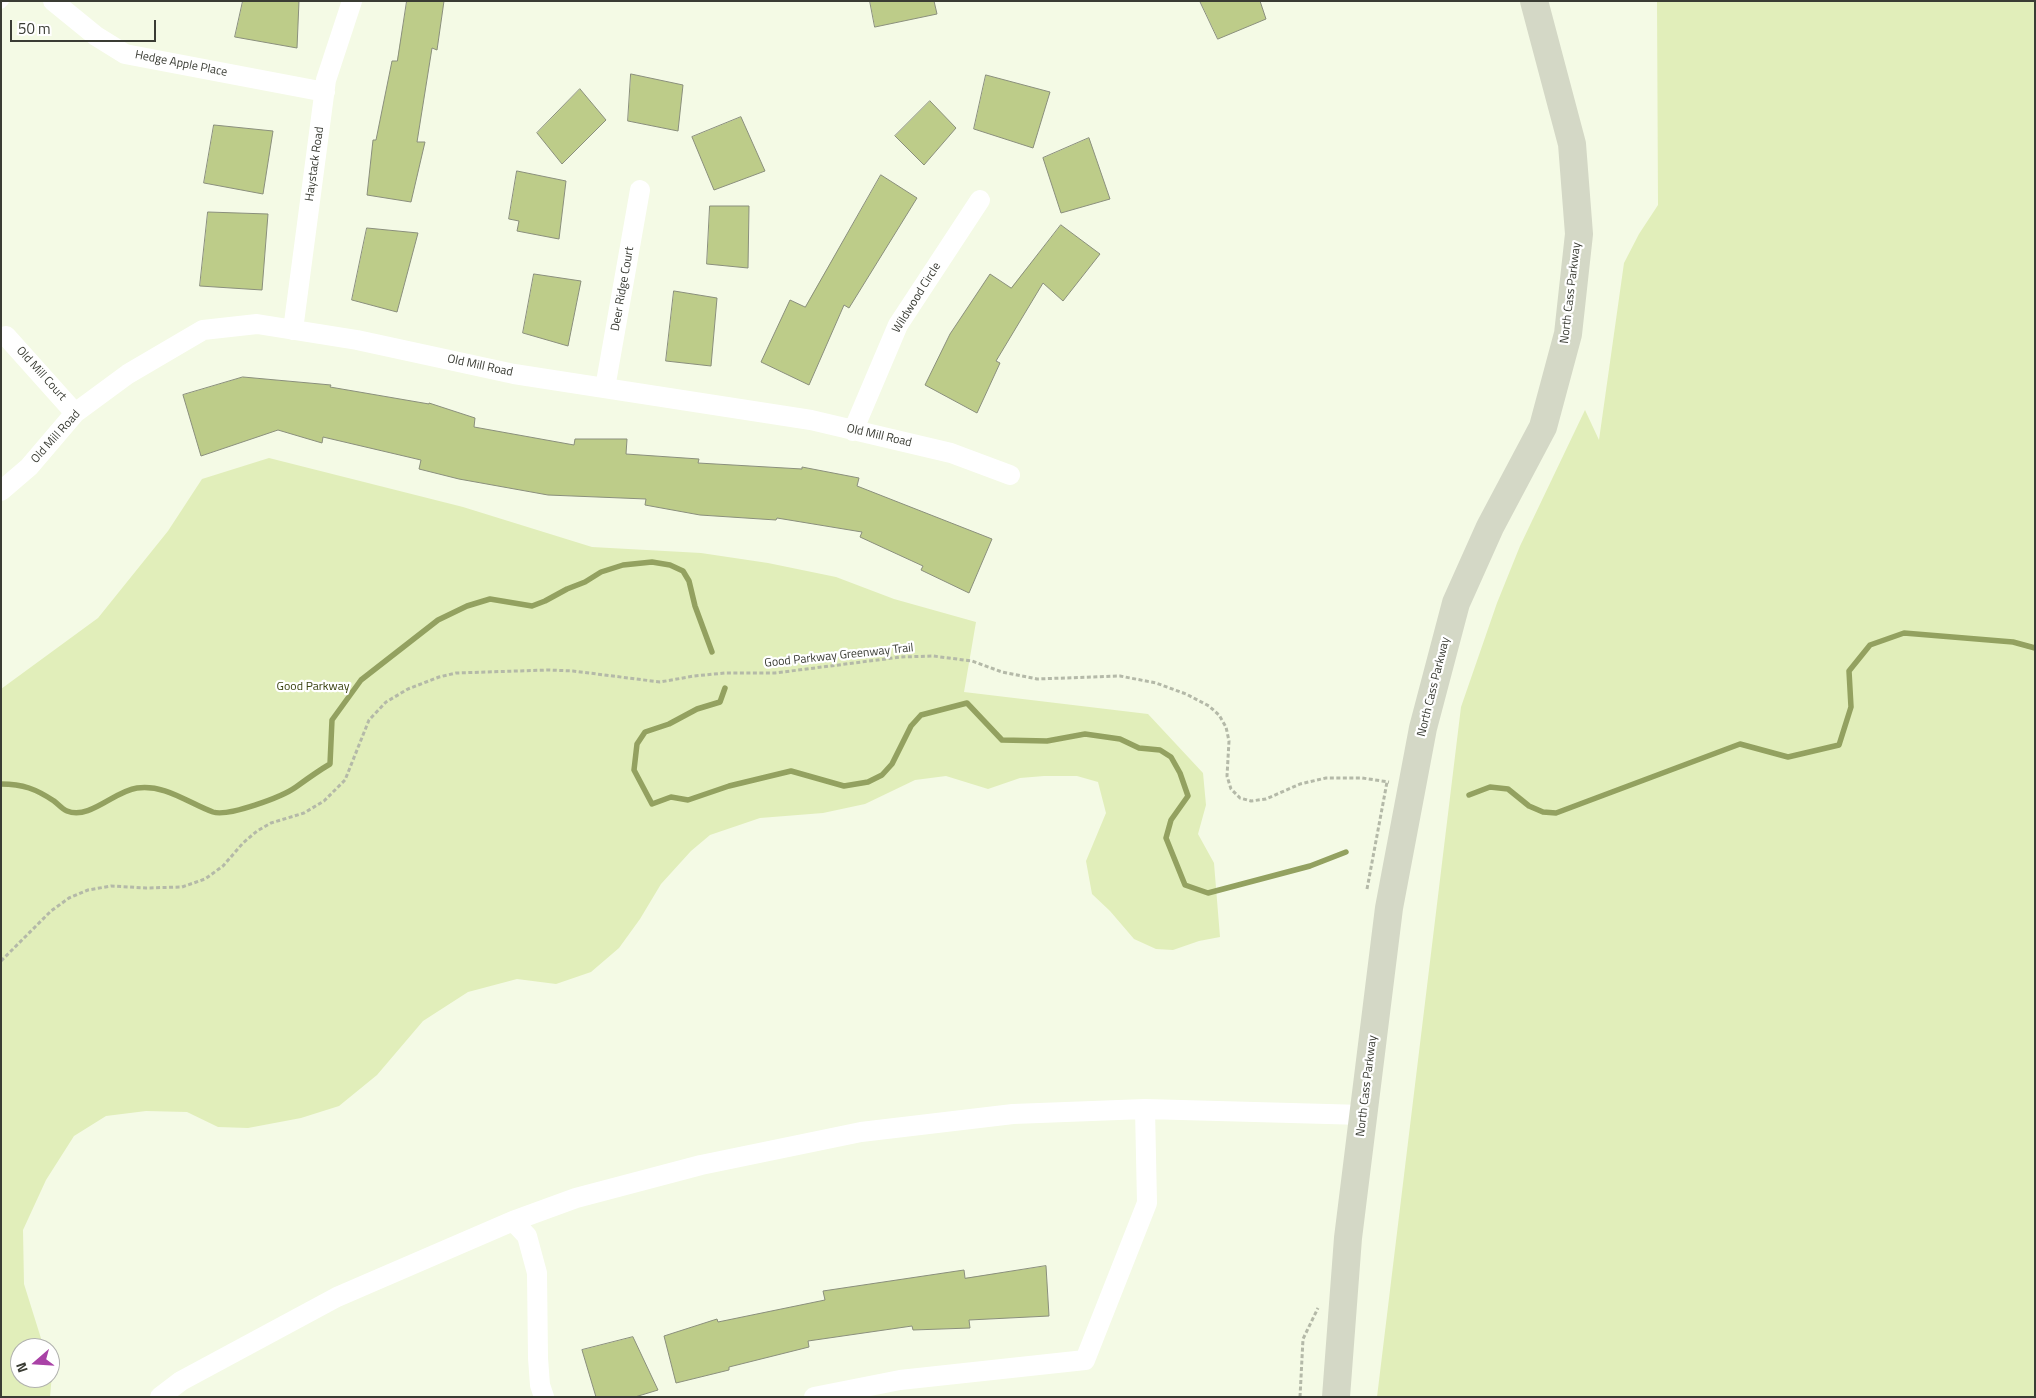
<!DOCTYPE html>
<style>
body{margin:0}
#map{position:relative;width:2036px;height:1398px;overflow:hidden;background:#f4fae5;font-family:"Titillium Web",sans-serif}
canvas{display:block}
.frame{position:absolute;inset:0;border:2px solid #3a3c34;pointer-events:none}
.north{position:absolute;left:10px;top:1338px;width:50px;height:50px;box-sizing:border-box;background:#fff;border:1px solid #b0b1ae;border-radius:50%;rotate:251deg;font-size:14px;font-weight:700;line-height:20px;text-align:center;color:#3a3c34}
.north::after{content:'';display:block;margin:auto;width:18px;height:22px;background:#a942a6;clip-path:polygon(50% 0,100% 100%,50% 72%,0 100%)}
.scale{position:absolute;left:10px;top:20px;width:146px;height:22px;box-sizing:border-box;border:2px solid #3a3c34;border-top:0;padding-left:6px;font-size:15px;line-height:18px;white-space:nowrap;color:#3a3c34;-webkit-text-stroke:4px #fff;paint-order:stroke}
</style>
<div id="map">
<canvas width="2036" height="1398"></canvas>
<div class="frame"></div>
<div class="north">N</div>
<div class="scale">50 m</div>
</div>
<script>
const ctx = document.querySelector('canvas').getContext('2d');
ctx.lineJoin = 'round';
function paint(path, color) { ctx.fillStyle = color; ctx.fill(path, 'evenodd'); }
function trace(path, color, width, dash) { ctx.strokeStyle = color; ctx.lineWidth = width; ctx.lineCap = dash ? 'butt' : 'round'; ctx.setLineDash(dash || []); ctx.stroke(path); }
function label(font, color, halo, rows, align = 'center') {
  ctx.font = font + ' "Titillium Web",sans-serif'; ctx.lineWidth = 4.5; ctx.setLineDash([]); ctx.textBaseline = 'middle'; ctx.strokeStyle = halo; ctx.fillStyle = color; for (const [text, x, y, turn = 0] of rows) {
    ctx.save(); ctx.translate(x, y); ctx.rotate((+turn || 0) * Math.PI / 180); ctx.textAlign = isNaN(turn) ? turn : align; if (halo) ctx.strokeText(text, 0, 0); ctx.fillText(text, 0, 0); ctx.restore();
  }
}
paint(new Path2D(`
 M2035 1V1397H1377L1461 707 1497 603 1520 546 1585 410 1599 440 1624 263 1639 234 1658 205 1657 2Z
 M269 458 463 507 592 547 701 553 768 563 836 577 894 599 976 622 964 692 1148 714 1203 773 1206 805 1198 834 1214 863 1220 937 1199 941 1173 950 1156 949 1134 939 1110 911 1092 894 1086 861 1106 813 1098 782 1077 776H1044L1020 778 988 789 946 776 915 780 865 804 823 813 760 818 710 835 691 851 661 884 640 919 619 948 591 972 556 984 517 979 468 992 423 1021 377 1075 339 1106 301 1118 248 1128 218 1127 187 1112 146 1111 106 1116 74 1136 46 1180 23 1230 24 1284 44 1348H20V1378H50V1368L52 1374 50 1397H1V689L98 618 168 531 202 479Z`), '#e1eeba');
trace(new Path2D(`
 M725 688 720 702 697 709 669 724 645 732 637 744 634 770 652 804 671 797 688 800 729 786 791 771 844 786 868 782 882 775 892 764 911 726 921 715 967 703 1002 740 1047 741 1085 734 1120 739 1139 748 1160 750 1171 757 1180 773 1188 796 1171 820 1166 838 1185 885 1208 893 1310 866 1346 852
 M1 784C23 784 36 789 54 801 58 804 62 809 67 811 90 820 114 791 137 788 165 784 188 803 213 812 228 817 282 797 296 787 307 779 318 771 330 764L332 720 361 680 438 620 467 606 490 599 532 606 545 601 567 589 585 582 601 572 623 565 652 562 670 565 683 571 689 581 695 606 712 652
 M1469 795 1490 787 1508 789 1529 806 1543 812 1556 813 1740 744 1788 757 1839 745 1851 707 1849 671 1870 645 1904 633 2013 642 2035 648`), '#93a160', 5.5);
const building = new Path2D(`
 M243 1H299L297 48 235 37Z
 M407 1H444L437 50 432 48 417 142H425L411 202 367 195 373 140H376L392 61H397Z
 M870 1H934L937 14 875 27Z
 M1200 1H1260L1266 19 1218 39Z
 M631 74 683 85 678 131 628 121Z
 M986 75 1050 92 1033 148 974 129Z
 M580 89 606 120 562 164 537 133Z
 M930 101 956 128 924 165 895 136Z
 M741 117 765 171 714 190 692 137Z
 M214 125 273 131 263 194 204 183Z
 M1089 138 1110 199 1061 213 1043 158Z
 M517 171 566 181 559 239 517 231 519 221 509 219Z
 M881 175 917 198 849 308 844 305 809 385 761 362 790 300 805 307Z
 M710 206H749L748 268 707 264Z
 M208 212 268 214 262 290 200 286Z
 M1061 225 1100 254 1063 301 1043 283 996 361 1000 363 977 413 925 385 950 334 990 274 1011 288Z
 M367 228 418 233 397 312 352 300Z
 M534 274 581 281 568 346 523 333Z
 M674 291 717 298 711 366 666 361Z
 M243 377 331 385 330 387 429 404V403L475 418 474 427 574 445 575 439H627L626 454 699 459 698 463 802 469V467L859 478 857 486 992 539 969 593 921 570 923 566 860 537 862 532 777 518 776 520 700 515 645 505 646 499 548 495 459 479 419 469 421 460 323 437 322 443 278 430 201 456 183 395Z
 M1046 1266 1049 1316 969 1320 970 1328 913 1330 912 1326 808 1341 809 1347 729 1367V1370L676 1383 664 1336 717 1319 718 1322 825 1300 823 1291 964 1270 965 1278Z
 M633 1337 658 1390 635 1397H596L582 1350Z`);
paint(building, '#bdcc89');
trace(building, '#8a8f7c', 1);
trace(new Path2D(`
 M1367 889 1387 782
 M1 961 51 911 69 898 88 890 111 886 146 888 182 887 205 879 223 866 243 843 257 831 271 823 304 813 324 801 345 780 369 720 386 702 408 689 439 677 456 673 548 670 573 671 660 682 694 676 725 673H775L901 657 933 656 972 661 1002 672 1037 679 1120 676 1156 683 1186 694 1209 706 1219 715 1226 727 1229 741 1227 776 1231 789 1240 798 1251 801 1266 799 1300 784 1326 778H1362L1389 782
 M1300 1397 1303 1339 1318 1308`), '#b4b9a8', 3, [4, 2.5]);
trace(new Path2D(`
 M1 4 4 1`), '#fff', 10);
trace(new Path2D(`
 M53 1 96 36 125 54 325 92
 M293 330 326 80 352 1
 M6 336 75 413
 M605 388 640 190
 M853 431 898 325 980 200
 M1 491 29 467 75 413 128 374 203 330 257 324 357 340 514 374 811 420 951 453 1010 475
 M513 1221 576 1198 701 1165 861 1132 1013 1114 1145 1109 1364 1115
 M160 1397 181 1381 337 1297 513 1221 527 1236 537 1273 538 1358 540 1385 544 1397
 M814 1397 900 1380 1085 1360 1147 1203 1145 1109`), '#fff', 20);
trace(new Path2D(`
 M1336 1397 1348 1238 1389 908 1423 728 1456 603 1490 527 1543 427 1568 334 1579 234 1572 144 1534 1`), '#d4d8c6', 28);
label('12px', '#3a3c34', '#fff', [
 ["Hedge Apple Place",181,64,11],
 ["Haystack Road",315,164,-82],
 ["Deer Ridge Court",623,289,-80],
 ["North Cass Parkway",1571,293,-83],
 ["Wildwood Circle",917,298,-58],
 ["Old Mill Road",480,366,12],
 ["Old Mill Court",41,374,48],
 ["Old Mill Road",879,436,13],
 ["Old Mill Road",56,437,-48],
 ["Good Parkway Greenway Trail",839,656,-6],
 ["North Cass Parkway",1434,687,-76],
 ["North Cass Parkway",1367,1086,-83]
]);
label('12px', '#38410e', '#fff', [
 ["Good Parkway",313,687]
]);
</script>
